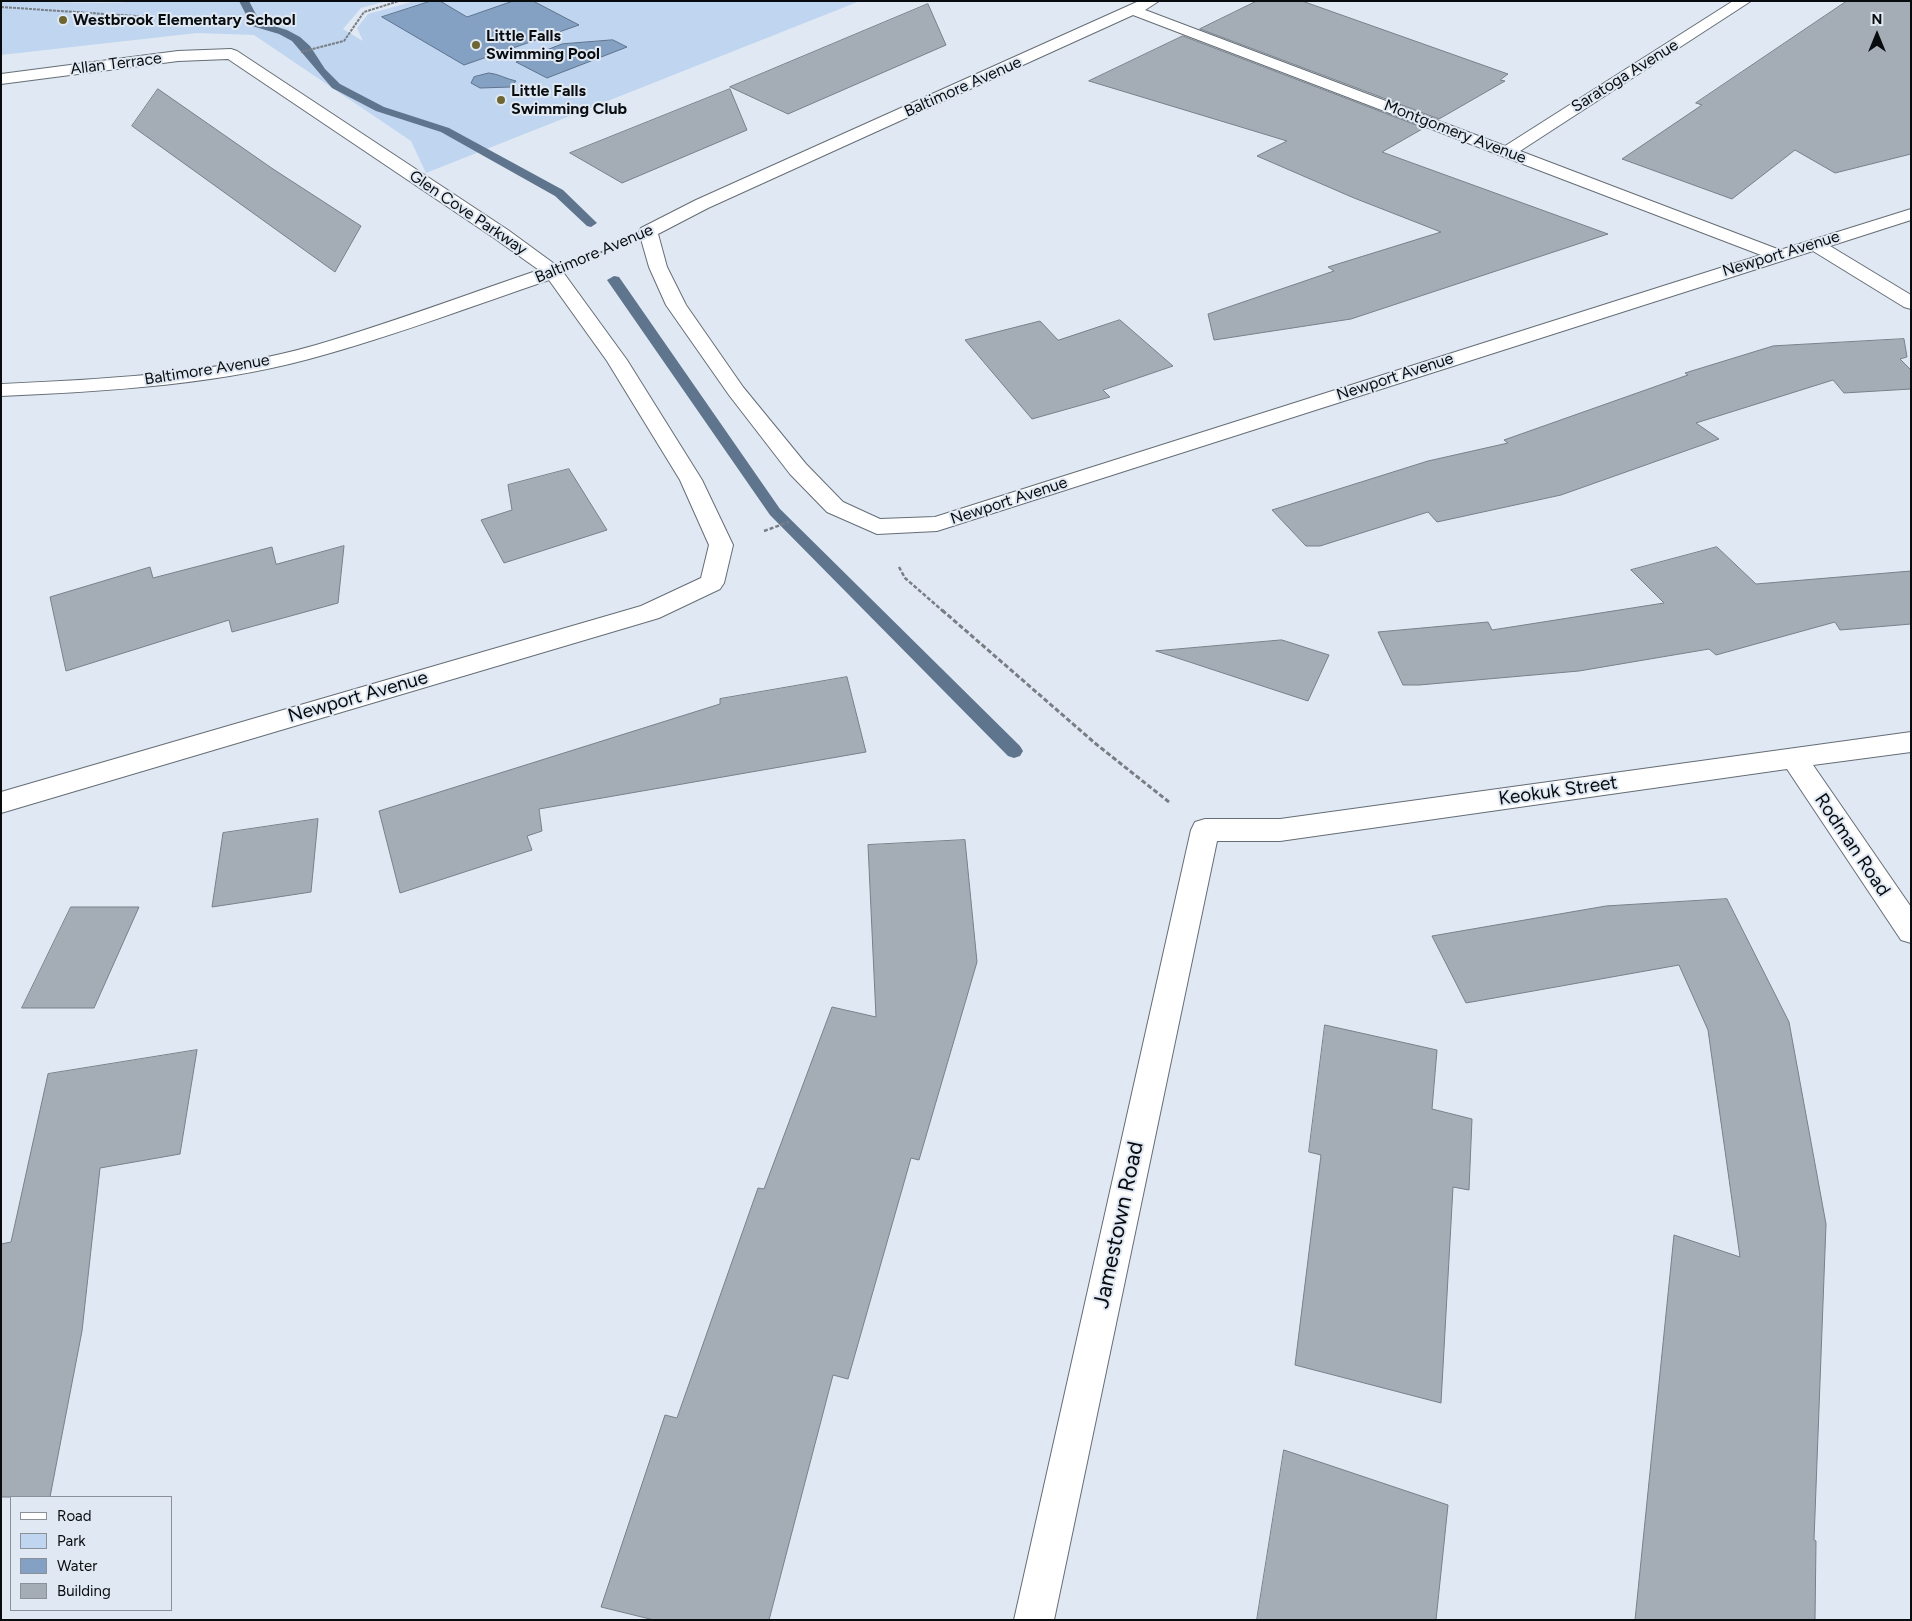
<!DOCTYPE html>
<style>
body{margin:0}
#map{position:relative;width:1912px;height:1621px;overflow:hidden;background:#e0e9f3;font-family:Figtree,sans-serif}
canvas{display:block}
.frame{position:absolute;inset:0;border:2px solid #090c0f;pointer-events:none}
.legend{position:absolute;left:10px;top:1496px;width:162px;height:115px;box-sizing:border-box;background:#e0e9f3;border:1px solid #8a9198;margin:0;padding:6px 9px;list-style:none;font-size:15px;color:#090c0f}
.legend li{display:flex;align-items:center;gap:10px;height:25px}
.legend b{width:25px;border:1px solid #8a9198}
.north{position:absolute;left:1852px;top:10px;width:50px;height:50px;-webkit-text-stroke:4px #e0e9f3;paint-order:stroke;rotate:0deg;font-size:14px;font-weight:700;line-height:20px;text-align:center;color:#090c0f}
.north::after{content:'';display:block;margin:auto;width:18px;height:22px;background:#090c0f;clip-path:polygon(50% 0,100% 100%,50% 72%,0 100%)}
</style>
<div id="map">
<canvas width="1912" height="1621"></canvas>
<div class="frame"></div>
<ul class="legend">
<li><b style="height:6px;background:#fff"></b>Road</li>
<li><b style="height:14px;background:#bfd5f0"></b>Park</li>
<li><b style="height:14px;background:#84a1c3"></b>Water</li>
<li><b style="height:14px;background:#a4adb6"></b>Building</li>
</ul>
<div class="north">N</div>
</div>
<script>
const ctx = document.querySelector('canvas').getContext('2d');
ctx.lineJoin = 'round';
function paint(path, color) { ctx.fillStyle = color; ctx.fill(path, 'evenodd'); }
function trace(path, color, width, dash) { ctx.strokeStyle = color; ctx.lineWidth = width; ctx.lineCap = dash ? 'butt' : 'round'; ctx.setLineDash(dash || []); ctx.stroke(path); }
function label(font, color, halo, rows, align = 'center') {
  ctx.font = font + ' Figtree,sans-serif'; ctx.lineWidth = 4; ctx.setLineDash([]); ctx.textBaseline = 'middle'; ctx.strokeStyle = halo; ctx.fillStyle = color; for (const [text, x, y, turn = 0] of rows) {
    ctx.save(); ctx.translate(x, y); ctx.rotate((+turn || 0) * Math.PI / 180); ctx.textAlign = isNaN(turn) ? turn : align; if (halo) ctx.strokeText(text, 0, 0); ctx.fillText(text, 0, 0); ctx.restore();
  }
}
paint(new Path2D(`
 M1 1C48 1 95 5 142 1H387L361 8 343 29 363 41 357 28 368 14 415 1H860L426 173 411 141 254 35 197 33 1 55Z`), '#bfd5f0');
const water = new Path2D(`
 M431 1H440L467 17 513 1H533L579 25 464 65 382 17Z
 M613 40 627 47 547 78 516 62 562 44Z
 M489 73C499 74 506 79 516 81L511 87 480 88 471 83 474 77Z`);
paint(water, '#84a1c3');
trace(water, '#5f748d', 1);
paint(new Path2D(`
 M239 1H249L260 22 287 30 300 37 310 46 325 69 340 84 384 107 449 128 563 190 597 223 591 227 587 226 555 196 441 132 376 111 332 88 292 41 279 34 252 26Z
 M614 276 619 277 780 509 1020 746 1023 751 1020 756 1014 758 1008 756 770 515 607 280Z`), '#5f748d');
const building = new Path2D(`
 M1257 1H1302L1508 74 1500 80 1505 81 1439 119 1200 29Z
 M1847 1H1911V154L1835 173 1795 150 1732 199 1622 159 1702 105 1696 103Z
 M928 4 946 45 788 114 730 87Z
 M1183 36 1424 128 1382 152 1608 234 1351 319 1214 340 1208 314 1334 271 1328 267 1441 232 1354 198 1257 156 1287 141 1089 81Z
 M158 89 273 169 361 226 335 272 132 126Z
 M730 89 747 130 622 183 570 153Z
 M1120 320 1173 366 1103 390 1110 397 1032 419 965 340 1040 321 1058 340Z
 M1904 339 1907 357 1900 359 1911 370V389L1844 393 1833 380 1696 423 1719 439 1561 495 1437 522 1428 512 1320 546H1306L1272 510 1428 461 1508 443 1504 440 1688 375 1685 373 1773 346Z
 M569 469 607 530 504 563 481 520 512 510 508 485Z
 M344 546 338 603 232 632 229 620 66 671 50 597 150 567 153 578 272 547 276 564Z
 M1717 547 1756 584 1911 571V624L1840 630 1835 622 1716 655 1709 649 1579 671 1419 685H1403L1378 632 1488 622 1492 630 1664 603 1631 570Z
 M1282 640 1329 655 1308 701 1156 651Z
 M847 677 866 752 539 809 542 831 527 836 532 850 400 893 379 811 720 704V699Z
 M318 819 311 892 212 907 223 833Z
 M965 840 977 962 919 1160 911 1158 848 1379 833 1375 769 1620H654L601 1607 665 1415 677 1418 758 1188 764 1189 832 1007 876 1017 868 845Z
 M1727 899 1789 1022 1826 1224 1814 1540 1816 1541 1815 1620H1635L1674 1235 1740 1257 1708 1030 1679 965 1466 1003 1432 936 1606 906Z
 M71 907H139L94 1008H22Z
 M1325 1025 1437 1050 1432 1109 1472 1119 1469 1190 1453 1187 1441 1403 1295 1365 1321 1155 1309 1152Z
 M197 1050 180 1154 100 1168 82 1331 50 1497H1V1244L11 1242 48 1074Z
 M1284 1450 1448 1505 1436 1620H1257Z`);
paint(building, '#a4adb6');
trace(building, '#788089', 1);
const minor = new Path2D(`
 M1139 1H1159L1145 10 1505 146 1733 1H1751L1520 151 1780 250 1911 209V220L1830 246 1911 295V309L1904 307 1813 251 937 531 877 534 827 512 790 474 729 395 666 305 649 267 639 232 641 228 696 200ZM1133 15 1761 255 935 517 880 519 843 502 806 464 743 387 686 305 667 267 658 234 708 208Z
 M231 49 237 51 508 230 560 268 627 360 702 480 733 545 724 583 720 589 659 618 1 813V792L641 606 701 578 709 545 680 480 607 361 549 280C475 305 402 333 327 354 222 385 110 391 1 396V384C106 379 215 374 316 345 391 323 465 295 539 270L494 238 228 59 178 61 1 84V74L178 51Z
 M1911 732V752L1813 765 1911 907V943L1901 940 1787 769 1280 841H1217L1054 1620H1014L1191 830 1195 822 1205 819H1280Z`);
trace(minor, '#656d76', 2);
trace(new Path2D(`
 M1 7 150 17
 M301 52 344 41 364 12 399 1
 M593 256 608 249`), '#787e84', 2, [3, 1]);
trace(new Path2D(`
 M764 531 789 522
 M899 567 905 578 944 612`), '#787e84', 2.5, [4, 2]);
trace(new Path2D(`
 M942 610 1096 744 1169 802`), '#787e84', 3, [5, 2.5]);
paint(minor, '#fff');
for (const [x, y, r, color] of [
 [63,20,5,"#6d6633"],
 [476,45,5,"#6d6633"],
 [501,100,5,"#6d6633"]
]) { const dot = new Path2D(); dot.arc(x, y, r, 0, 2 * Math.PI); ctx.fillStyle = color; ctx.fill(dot); trace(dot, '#e0e9f3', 2); }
label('bold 16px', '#090c0f', '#e0e9f3', [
 ["Westbrook Elementary School",73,20],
 ["Little Falls",486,36],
 ["Swimming Pool",486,54],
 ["Little Falls",511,91],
 ["Swimming Club",511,109]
], 'left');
label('16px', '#090c0f', '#e0e9f3', [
 ["Allan Terrace",116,64,-7],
 ["Saratoga Avenue",1625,76,-32],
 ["Baltimore Avenue",963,87,-24],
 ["Montgomery Avenue",1455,132,21],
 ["Glen Cove Parkway",468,213,34],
 ["Baltimore Avenue",594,254,-23],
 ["Newport Avenue",1781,254,-17],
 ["Baltimore Avenue",207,370,-9],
 ["Newport Avenue",1395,377,-18],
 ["Newport Avenue",1009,501,-18]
]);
label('19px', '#090c0f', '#e0e9f3', [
 ["Newport Avenue",358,697,-16],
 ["Keokuk Street",1558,791,-8],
 ["Rodman Road",1852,845,56]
]);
label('22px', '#090c0f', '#e0e9f3', [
 ["Jamestown Road",1119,1225,-78]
]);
</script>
